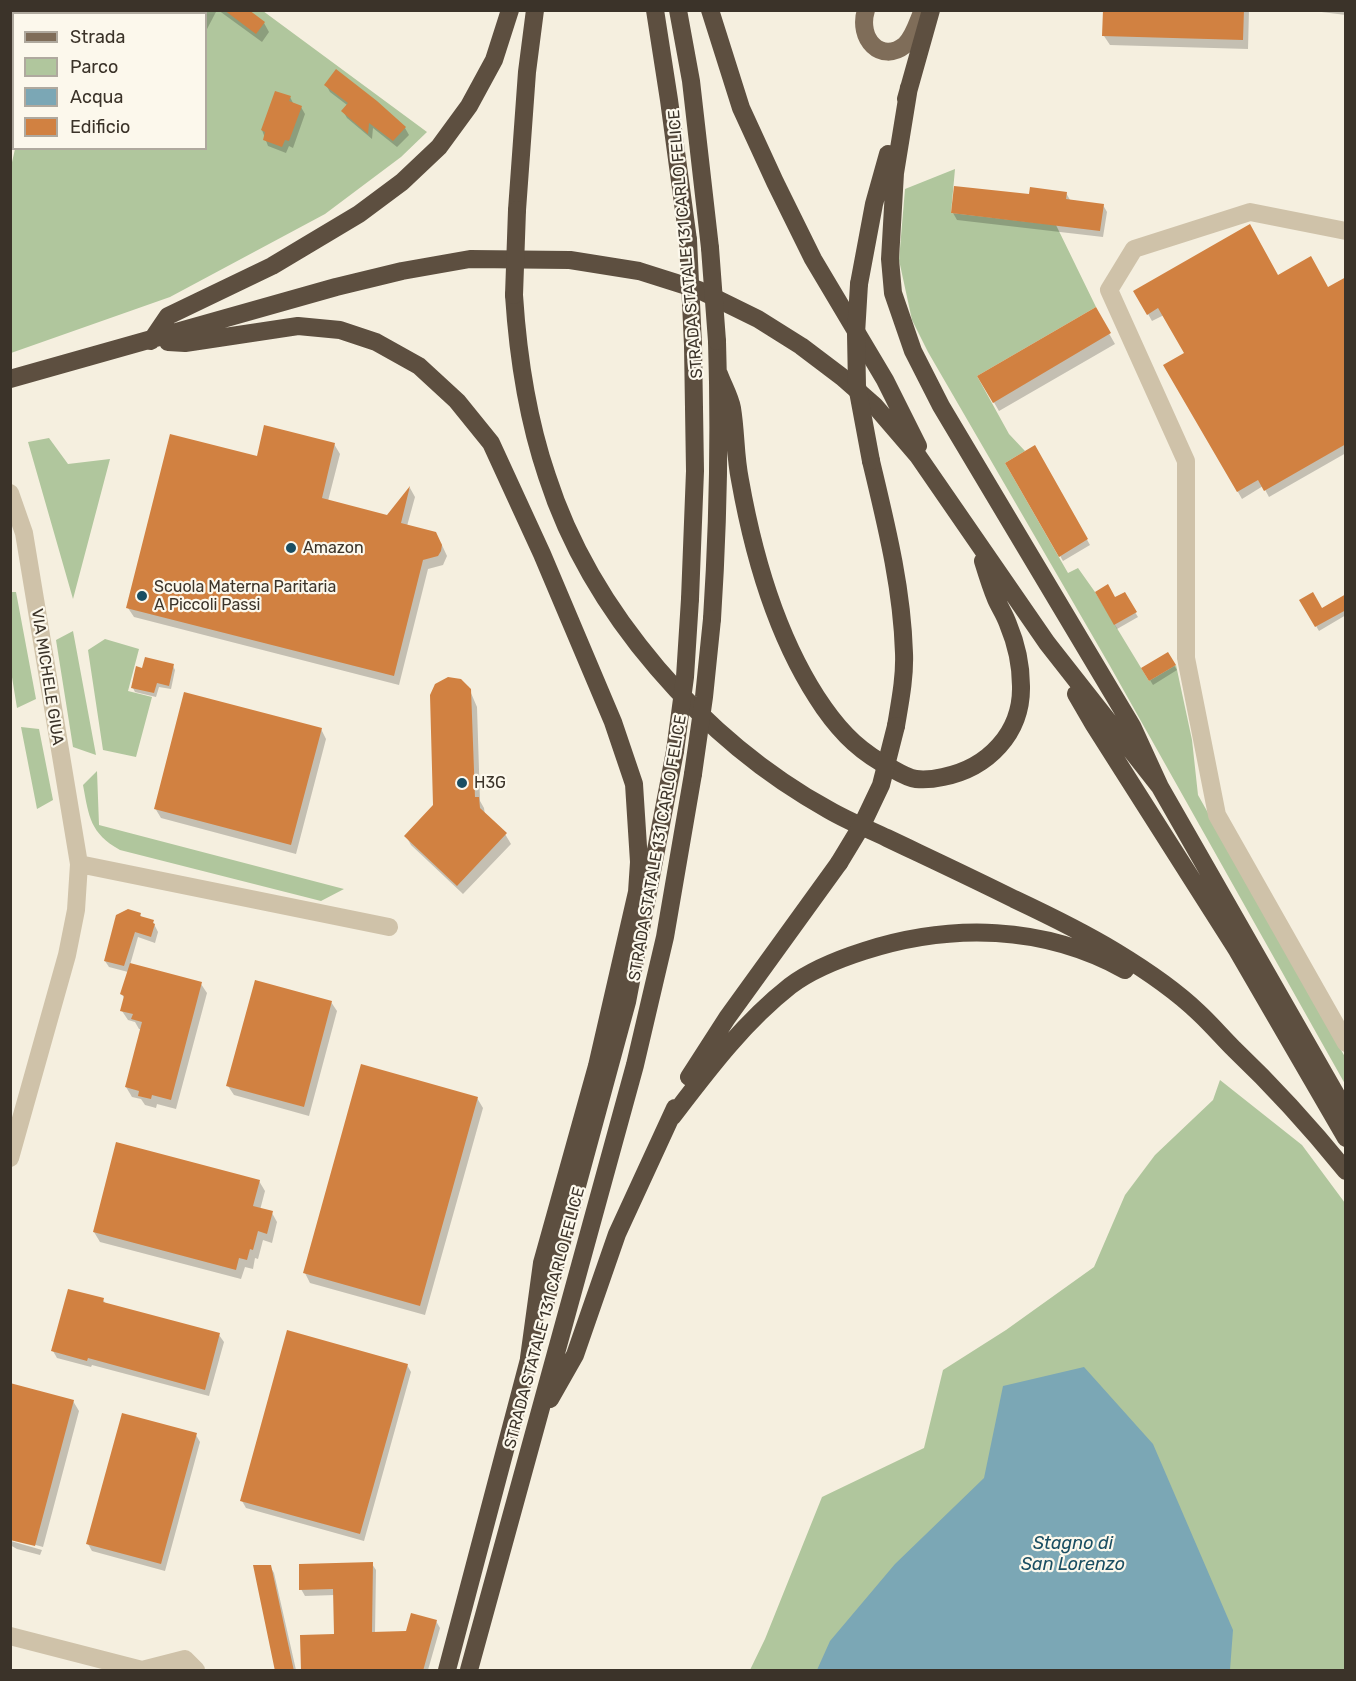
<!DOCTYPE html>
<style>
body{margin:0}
#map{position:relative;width:1356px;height:1681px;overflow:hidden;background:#f5efdf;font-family:Rubik,sans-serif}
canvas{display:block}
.frame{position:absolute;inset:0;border:12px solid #3b3329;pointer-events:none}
.legend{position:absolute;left:12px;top:12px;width:195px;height:138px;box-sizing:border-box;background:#fcf8ec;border:2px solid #afa99e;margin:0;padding:8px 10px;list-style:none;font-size:18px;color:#3b3329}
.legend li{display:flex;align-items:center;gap:12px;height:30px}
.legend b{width:30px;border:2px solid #afa99e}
</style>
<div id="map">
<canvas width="1356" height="1681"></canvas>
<div class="frame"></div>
<ul class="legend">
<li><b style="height:8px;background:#7f6d59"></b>Strada</li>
<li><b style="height:16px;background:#b0c69d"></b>Parco</li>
<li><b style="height:16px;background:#7ba7b5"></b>Acqua</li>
<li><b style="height:16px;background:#d18141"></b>Edificio</li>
</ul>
</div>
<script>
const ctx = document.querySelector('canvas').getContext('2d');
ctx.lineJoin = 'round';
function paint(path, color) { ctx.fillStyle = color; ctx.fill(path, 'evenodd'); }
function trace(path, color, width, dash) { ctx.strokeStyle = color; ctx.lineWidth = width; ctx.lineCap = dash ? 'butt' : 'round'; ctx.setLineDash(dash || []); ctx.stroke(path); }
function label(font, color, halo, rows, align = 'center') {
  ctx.font = font + ' Rubik,sans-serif'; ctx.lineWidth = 4.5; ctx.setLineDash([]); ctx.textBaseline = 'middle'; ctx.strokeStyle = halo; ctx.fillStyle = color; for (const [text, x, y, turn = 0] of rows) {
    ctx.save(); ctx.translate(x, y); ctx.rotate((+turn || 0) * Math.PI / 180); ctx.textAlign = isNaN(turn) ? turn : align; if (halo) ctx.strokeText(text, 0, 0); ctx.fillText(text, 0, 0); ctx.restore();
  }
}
paint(new Path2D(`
 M46 11H263L427 132 401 157 325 214 170 297 11 353 10 171 15 149 206 148V14L45 13Z
 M955 169 951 213 1056 225 1096 307 977 376 1009 434 1025 451 1005 463 1068 573 1078 568 1095 592 1149 681 1176 665 1192 740 1198 795 1345 1057V1084L1110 666 928 352 912 320 899 260 905 189Z
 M49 438 68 464 110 459 73 599 28 442Z
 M10 592H16L36 699 17 708 11 671Z
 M73 631 96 755 73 747 56 640Z
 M105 639 139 649 128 691 152 697 136 757 103 750 88 650Z
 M21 727 39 729 53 800 37 809Z
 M97 771 99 825 344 889 321 901 120 850C90 833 89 817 83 785Z
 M1220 1080 1302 1145 1345 1203V1670H750L765 1639 822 1497 924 1448 943 1370 1006 1330 1094 1267 1125 1195 1155 1155 1213 1100Z`), '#b0c69d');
paint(new Path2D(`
 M1084 1367 1153 1444 1233 1630 1230 1670H817L830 1641 895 1564 984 1478 1003 1386Z`), '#7ba7b5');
paint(new Path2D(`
 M179 10H217L206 31V14H177Z
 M218 10H246L264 23 269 32 262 42Z
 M1105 10H1249L1248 49 1110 45 1104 36Z
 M1346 10V15L1305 10Z
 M326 85 405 128 409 135 397 147 373 128 372 139 347 118 343 111 347 105 330 92Z
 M290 97 294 105 301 107 305 114 293 148 289 146 286 153 268 146 262 130Z
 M1066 193 1070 200 1103 205 1107 212 1103 237 957 220 953 213 1031 196Z
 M1277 277 1328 289 1346 278V453L1269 497 1263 486 1242 499 1165 365 1186 353 1164 315 1152 321 1135 291Z
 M1095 309 1115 344 999 411 979 377Z
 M334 444 340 454 328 501 387 516 410 488 415 497 407 526 441 543 447 556 443 565 428 569 399 685 134 617 128 608 258 458Z
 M1035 447 1090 545 1063 561 1007 464Z
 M1097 592 1115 599 1124 594 1138 617 1117 629Z
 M1301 600 1321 610 1346 603V615L1319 631Z
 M1167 654 1177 670 1153 685 1143 669Z
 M173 666 175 670 171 689 159 687 156 697 135 692 133 688 143 670Z
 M468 686 477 707 480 801 484 808 485 815 505 834 511 844 463 894 411 845 406 836 434 806Z
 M321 729 326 739 296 854 161 818 155 808Z
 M140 914 142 918 153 922 158 932 155 943 138 937 130 965 201 984 207 993 176 1109 157 1104 156 1108 145 1105 141 1099 132 1097 126 1087 142 1030 139 1029 135 1022 128 1020 122 1011 125 1000 122 994 128 972 109 967 105 961Z
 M331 1002 337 1011 309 1116 234 1095 228 1086Z
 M477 1098 483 1108 425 1315 310 1283 305 1273Z
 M259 1181 265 1191 260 1210 272 1213 277 1222 272 1243 263 1240 258 1259 255 1258 253 1269 245 1267 241 1279 100 1242 94 1232Z
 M103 1300 106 1304 219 1335 224 1342 209 1396 92 1365 91 1367 57 1358 53 1351Z
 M407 1365 411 1372 364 1541 246 1508 242 1501Z
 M10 1384 73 1401 79 1411 43 1547 11 1538V1541L42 1550 40 1555 17 1549 10 1545Z
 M196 1435 200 1442 165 1571 92 1551 88 1544Z
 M372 1564 376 1570 375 1634 407 1632 436 1621 440 1628 428 1670H302L336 1635 335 1595 305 1596 301 1589Z
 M270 1566 274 1573 296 1670H275Z`), '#0003');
paint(new Path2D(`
 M224 10H249L265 22 256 34Z
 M1103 10H1244L1243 40 1102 36Z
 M336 69 377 101 406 127 393 141 369 123 368 134 341 111 348 103 324 85Z
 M275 91 291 96 289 101 302 106 289 141 285 140 282 147 263 140 265 132 261 130Z
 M954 186 1029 194 1030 187 1067 192 1066 199 1104 204 1100 231 951 213Z
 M1250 224 1278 275 1311 256 1328 287 1346 277V444L1264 491 1258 480 1237 492 1163 365 1184 353 1158 308 1147 315 1133 291Z
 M1096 307 1111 333 993 403 977 376Z
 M264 425 335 443 322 498 387 515 410 486 401 523 436 532 442 545 441 551 438 556 423 560 394 676 126 608 170 434 257 456Z
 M1035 445 1088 539 1059 557 1005 463Z
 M1108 584 1115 597 1125 592 1137 612 1114 625 1095 592Z
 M1313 592 1322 608 1346 594V610L1315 627 1299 600Z
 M1168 652 1176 665 1149 681 1141 668Z
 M145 657 174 664 169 686 157 683 154 693 131 688 136 666 142 668Z
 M448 677 461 679 471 689 475 797H479L480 808 507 833 457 886 404 836 433 805 430 695 435 684Z
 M184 692 322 728 291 845 154 809Z
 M128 909 141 913 140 916 154 920 153 923 155 924 151 937 135 932 124 966 104 961 116 915Z
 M130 963 202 982 171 1100 152 1095 151 1099 138 1096 139 1091 125 1087 142 1022 131 1019 133 1014 120 1011 124 996 120 994Z
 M255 980 332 1001 304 1107 226 1086Z
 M361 1064 478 1097 420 1306 303 1273Z
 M116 1142 260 1180 253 1206 273 1211 267 1234 258 1231 253 1250 250 1249 247 1260 239 1258 236 1270 93 1232Z
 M68 1289 104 1298 103 1302 220 1333 205 1390 88 1358 87 1361 51 1351Z
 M287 1330 408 1364 360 1534 240 1501Z
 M10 1383 74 1400 35 1546 10 1540Z
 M122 1413 197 1433 161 1564 86 1544Z
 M373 1562 372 1632 406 1631 411 1613 437 1620 423 1671H301L300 1635 334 1634 333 1589 299 1590V1564Z
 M253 1565H271L294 1671H275Z`), '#d18141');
trace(new Path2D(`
 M1346 231 1250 212 1134 249 1109 290 1186 461V658L1217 815 1346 1043
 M10 493 24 533 79 864 76 910 67 955 10 1158
 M79 864 389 927
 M10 1636 142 1670 185 1659 196 1670`), '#cfc2a9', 18);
trace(new Path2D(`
 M866 10C857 39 881 64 905 45 914 37 918 21 923 10`), '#7f6d59', 18);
trace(new Path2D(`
 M655 10 669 100 688 240
 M678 10 691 81 710 248
 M710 10 741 108 775 182 813 259 885 380 918 446
 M909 87 895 173 890 259 893 293 913 351 941 406 1132 726 1160 787 1346 1112
 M906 99 931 10
 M517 210 527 72 535 10
 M859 284 874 204 888 154
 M514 295C518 357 527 417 547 476 591 613 704 741 829 810 848 821 868 829 887 838 929 858 972 878 1014 899 1048 915 1083 932 1116 952 1144 969 1174 989 1198 1012 1211 1024 1222 1037 1234 1049 1274 1087 1311 1128 1346 1171
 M151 341 168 316 272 266 359 214 402 182 439 147 469 106 494 60 510 10
 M168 342 185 343 298 326 340 330 376 342 419 366 457 401 491 443 542 554 613 722 634 784 639 862 637 892 597 1066 542 1263 529 1358
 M719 374C723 385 730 397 732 408 736 432 735 456 740 480 754 559 778 642 824 708 843 735 862 753 891 768 898 772 908 778 916 779 925 780 934 779 943 777 988 768 1022 733 1021 686 1021 665 1016 643 1008 624 1005 615 1000 608 996 599 991 587 987 574 983 561
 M10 379 336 287 402 271 470 259 570 260 639 271 699 290 758 319 801 346 842 377 875 406 918 456 1047 643 1160 787
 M871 461C886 524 902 587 904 653 905 677 900 702 896 726
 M690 599 695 471 693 345
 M712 619C718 527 720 434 717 341
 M1076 694 1094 725 1237 950 1346 1138
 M689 1077 727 1018 839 863
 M672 1117C708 1070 743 1023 790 986 811 970 839 959 864 951 951 923 1043 925 1125 970
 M545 1304 627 1002 675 751
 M550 1399 575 1355 617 1234 675 1108
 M447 1670 532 1348
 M469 1670 635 1065 665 937 693 774`), '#5d4f40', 18);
trace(new Path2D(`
 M688 240 693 345
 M710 248 717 341
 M859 284 856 334 857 386 871 461
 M514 295 517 210
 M675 751 685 677 690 599
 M693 774 704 697 712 619
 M839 863 862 825 881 785 896 726`), '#5d4f40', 18);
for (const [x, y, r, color] of [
 [291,548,6,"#1a4e62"],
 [142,596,6,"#1a4e62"],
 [462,783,6,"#1a4e62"]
]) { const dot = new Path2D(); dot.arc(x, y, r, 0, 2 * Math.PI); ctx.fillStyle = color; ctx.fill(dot); trace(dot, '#fcf8ec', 2); }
label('16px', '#3b3329', '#fcf8ec', [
 ["STRADA STATALE 131 CARLO FELICE",686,244,-95],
 ["VIA MICHELE GIUA",47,677,81],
 ["STRADA STATALE 131 CARLO FELICE",658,848,-80],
 ["STRADA STATALE 131 CARLO FELICE",545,1318,-75]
]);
label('16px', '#3b3329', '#fcf8ec', [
 ["Amazon",303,548],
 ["Scuola Materna Paritaria",154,587],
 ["A Piccoli Passi",154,605],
 ["H3G",474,783]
], 'left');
label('italic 18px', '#1a4e62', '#fcf8ec', [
 ["Stagno di",1073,1544],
 ["San Lorenzo",1073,1565]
]);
</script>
